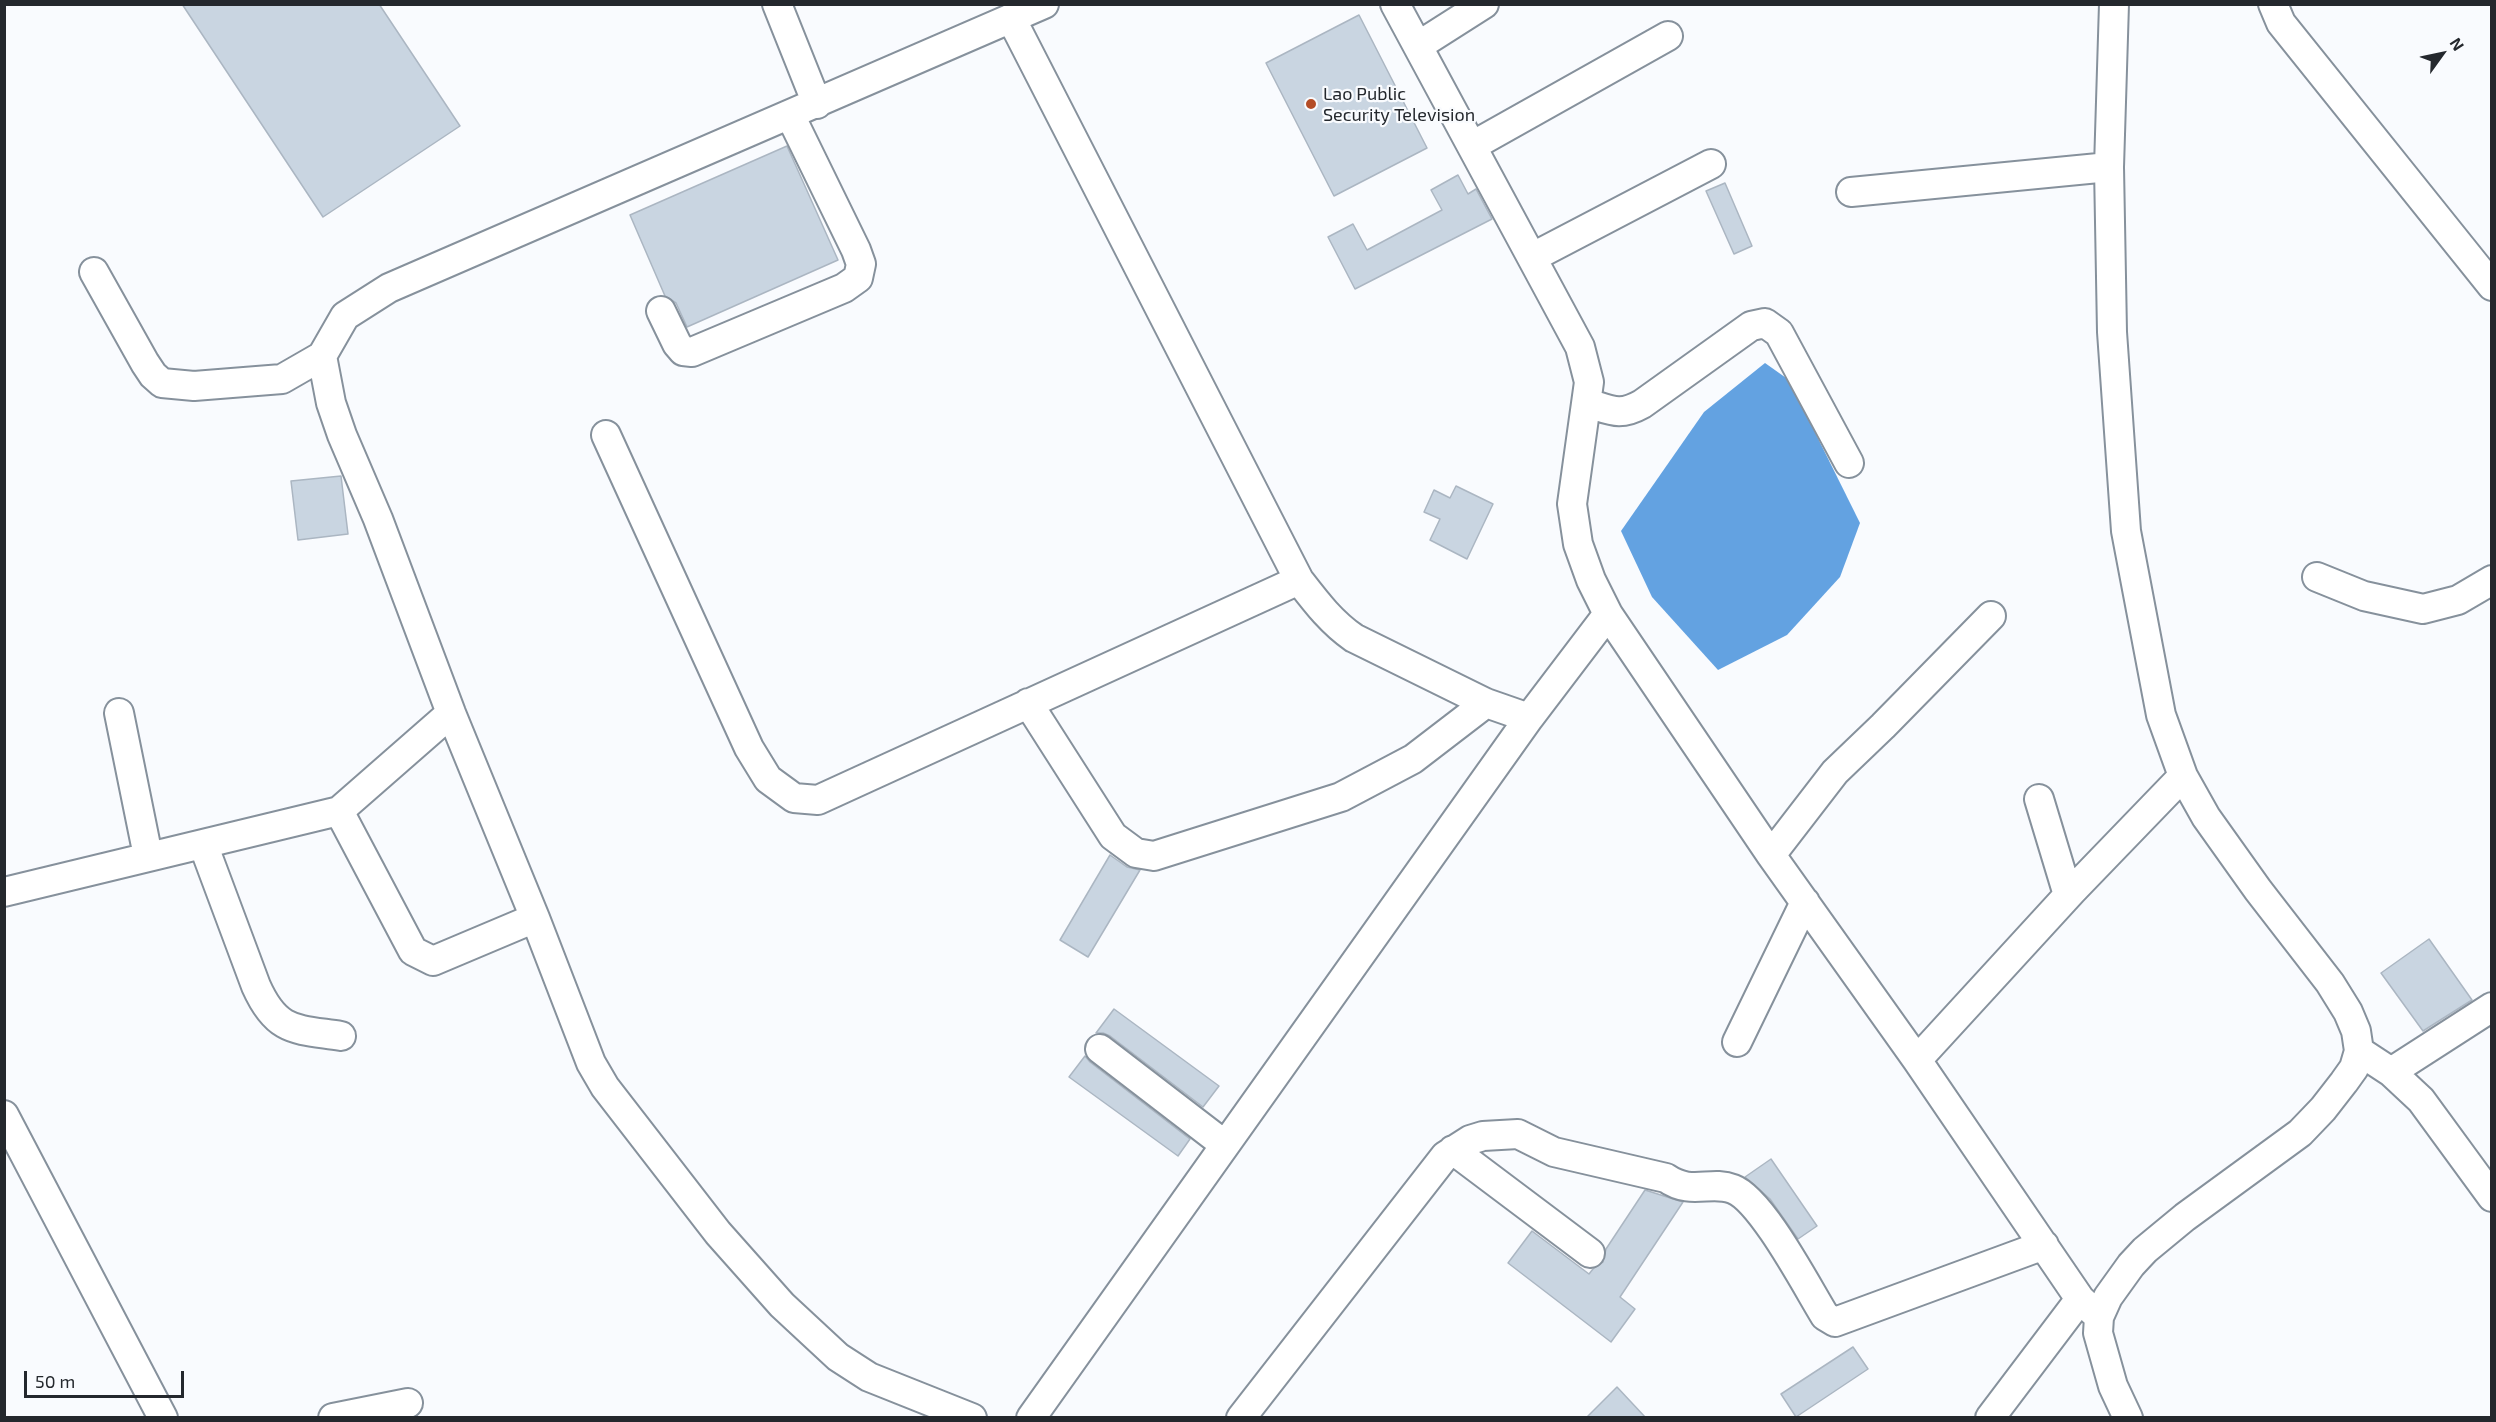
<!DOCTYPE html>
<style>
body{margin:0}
#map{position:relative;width:2496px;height:1422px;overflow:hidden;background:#f9fbfe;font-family:"Exo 2",sans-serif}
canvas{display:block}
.frame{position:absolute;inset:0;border:6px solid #24282d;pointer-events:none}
.north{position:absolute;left:2412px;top:24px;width:60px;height:60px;-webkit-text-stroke:4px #f9fbfe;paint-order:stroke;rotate:57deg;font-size:16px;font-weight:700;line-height:24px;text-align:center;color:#24282d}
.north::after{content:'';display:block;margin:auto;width:21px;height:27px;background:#24282d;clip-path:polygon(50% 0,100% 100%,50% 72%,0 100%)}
.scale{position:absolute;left:24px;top:1371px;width:160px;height:27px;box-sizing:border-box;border:3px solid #24282d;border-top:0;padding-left:8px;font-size:18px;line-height:21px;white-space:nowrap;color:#24282d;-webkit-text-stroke:4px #f9fbfe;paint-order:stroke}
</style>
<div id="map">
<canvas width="2496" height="1422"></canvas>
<div class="frame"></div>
<div class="north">N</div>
<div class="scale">50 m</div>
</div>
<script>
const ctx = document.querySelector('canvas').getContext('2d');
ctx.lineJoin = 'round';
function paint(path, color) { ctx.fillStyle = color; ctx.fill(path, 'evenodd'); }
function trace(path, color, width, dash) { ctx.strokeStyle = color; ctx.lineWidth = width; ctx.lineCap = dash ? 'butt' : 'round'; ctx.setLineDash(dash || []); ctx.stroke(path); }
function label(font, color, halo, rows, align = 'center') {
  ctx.font = font + ' "Exo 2",sans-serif'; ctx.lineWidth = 4.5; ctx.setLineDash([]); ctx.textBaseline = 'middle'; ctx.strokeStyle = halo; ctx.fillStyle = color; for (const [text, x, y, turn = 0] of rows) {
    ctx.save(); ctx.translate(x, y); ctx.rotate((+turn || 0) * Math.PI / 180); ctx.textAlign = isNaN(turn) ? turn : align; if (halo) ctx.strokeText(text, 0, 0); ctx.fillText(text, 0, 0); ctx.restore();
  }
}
paint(new Path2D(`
 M1765 363 1789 380 1860 523 1840 577 1787 635 1718 670 1652 597 1621 531 1704 412Z`), '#63a2e1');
const building = new Path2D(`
 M182 4H379L460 126 323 217Z
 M1359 15 1427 148 1334 196 1266 63Z
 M787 146 838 260 687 327 676 303 665 296 630 215Z
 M1458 175 1468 194 1476 189 1492 219 1355 289 1328 237 1353 224 1367 250 1442 210 1431 190Z
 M1725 183 1752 246 1734 254 1706 191Z
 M341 476 348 534 298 540 291 481Z
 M1456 486 1493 504 1467 559 1430 540 1440 519 1424 512 1434 490 1450 498Z
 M1110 855 1127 867 1140 870 1088 957 1060 940Z
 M2429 939 2472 1000 2423 1031 2381 973Z
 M1114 1009 1219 1086 1203 1107 1110 1036 1103 1033H1096Z
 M1085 1056 1090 1062 1190 1139 1178 1156 1069 1077Z
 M1771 1159 1817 1226 1798 1239 1770 1199 1745 1177Z
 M1645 1190 1683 1202 1620 1297 1635 1309 1611 1342 1508 1263 1532 1231 1589 1274 1593 1269 1603 1262 1606 1249Z
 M1853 1347 1868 1369 1796 1417 1781 1394Z
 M1617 1387 1646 1418H1586Z`);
paint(building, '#c9d5e1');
trace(building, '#abb6c2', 1.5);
const minor = new Path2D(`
 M777 4 817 104
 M1395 4 1580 347 1589 382 1572 504 1578 544 1591 580 1608 614 1771 855 1917 1060 2080 1299 2099 1317
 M2114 4 2109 167 2112 332 2126 531 2161 715 2183 776 2206 817 2258 890 2330 983 2348 1012 2356 1031 2359 1051 2354 1068 2344 1082 2323 1109 2300 1133 2185 1217 2145 1250 2131 1265 2108 1297 2099 1317 2098 1333 2113 1386 2128 1418
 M2273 4 2281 23 2492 286
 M1011 18 1299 580C1316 602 1331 622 1354 638L1486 703 1529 718
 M1418 46 1484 4
 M1472 146 1668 36
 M1851 192 2109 167
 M1533 257 1711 164
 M94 272 145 363 153 375 162 383 194 386 282 379 322 356
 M661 311 677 344 683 351 692 352 844 288 858 278 861 264 856 250 790 115
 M1587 403C1611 410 1619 417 1642 404L1751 326 1765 323 1779 333 1849 463
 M606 435 749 748 768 779 794 798 818 800 1299 580
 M2317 577 2364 596 2423 609 2458 600 2492 580
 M1028 703 1113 836 1136 853 1154 856 1341 797 1413 759 1486 703
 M119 713 148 856
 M2039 799 2068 895
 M339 811 413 951 433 961 535 918
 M203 844 256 986C277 1033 296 1029 341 1036
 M1771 855 1835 772 1883 726 1991 616
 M4 892 339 811 451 713
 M1737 1042 1805 902
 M1100 1049 1225 1145
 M2359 1051 2391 1072 2421 1100 2492 1197
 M1917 1060 2072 891 2183 776
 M2391 1072 2492 1007
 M4 1115 163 1418
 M1453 1150 1590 1253
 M333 1418 408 1403
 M972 1418 869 1377 838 1357 782 1305 718 1233 605 1087 591 1063 535 918 451 713 378 519 342 435 331 403 322 356 345 316 389 288 1044 4
 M1031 1418 1529 718 1608 614
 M1241 1418 1445 1156 1470 1140 1483 1136 1518 1134 1554 1152 1666 1178C1692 1196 1710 1180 1733 1189 1762 1200 1807 1287 1825 1316L1835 1322 2044 1245
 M1990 1418 2080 1299`);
trace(minor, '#86919c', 32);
trace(minor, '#fff', 28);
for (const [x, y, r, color] of [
 [1311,104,6,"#b44d27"]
]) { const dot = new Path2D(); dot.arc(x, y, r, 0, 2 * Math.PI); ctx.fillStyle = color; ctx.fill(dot); trace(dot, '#f9fbfe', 2); }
label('18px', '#24282d', '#f9fbfe', [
 ["Lao Public",1323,94],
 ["Security Television",1323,115]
], 'left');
</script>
